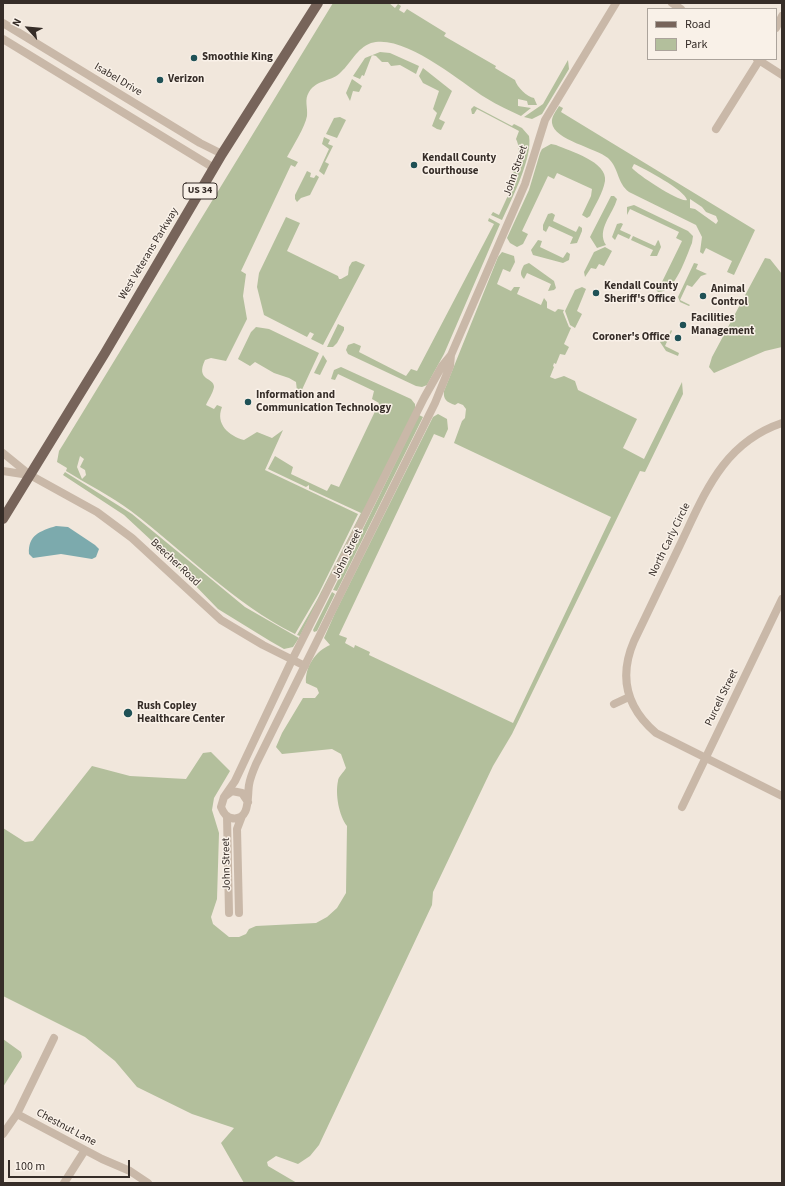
<!DOCTYPE html>
<style>
body{margin:0}
#map{position:relative;width:785px;height:1186px;overflow:hidden;background:#f1e7dc;font-family:"Source Sans 3",sans-serif}
canvas{display:block}
.frame{position:absolute;inset:0;border:4px solid #362d28;pointer-events:none}
.legend{position:absolute;left:647px;top:8px;width:130px;height:52px;box-sizing:border-box;background:#f9f1e8;border:1px solid #aba39b;margin:0;padding:5px 7px;list-style:none;font-size:12px;color:#362d28}
.legend li{display:flex;align-items:center;gap:8px;height:20px}
.legend b{width:20px;border:1px solid #aba39b}
.north{position:absolute;left:8px;top:8px;width:40px;height:40px;-webkit-text-stroke:3px #f9f1e8;paint-order:stroke;rotate:297deg;font-size:11px;font-weight:700;line-height:16px;text-align:center;color:#362d28}
.north::after{content:'';display:block;margin:auto;width:14px;height:18px;background:#362d28;clip-path:polygon(50% 0,100% 100%,50% 72%,0 100%)}
.scale{position:absolute;left:8px;top:1160px;width:122px;height:18px;box-sizing:border-box;border:2px solid #362d28;border-top:0;padding-left:5px;font-size:12px;line-height:14px;white-space:nowrap;color:#362d28;-webkit-text-stroke:3px #f9f1e8;paint-order:stroke}
</style>
<div id="map">
<canvas width="785" height="1186"></canvas>
<div class="frame"></div>
<ul class="legend">
<li><b style="height:5px;background:#77645a"></b>Road</li>
<li><b style="height:11px;background:#b3bf9c"></b>Park</li>
</ul>
<div class="north">N</div>
<div class="scale">100 m</div>
</div>
<script>
const ctx = document.querySelector('canvas').getContext('2d');
ctx.lineJoin = 'round';
function paint(path, color) { ctx.fillStyle = color; ctx.fill(path, 'evenodd'); }
function trace(path, color, width, dash) { ctx.strokeStyle = color; ctx.lineWidth = width; ctx.lineCap = dash ? 'butt' : 'round'; ctx.setLineDash(dash || []); ctx.stroke(path); }
function label(font, color, halo, rows, align = 'center') {
  ctx.font = font + ' "Source Sans 3",sans-serif'; ctx.lineWidth = 3; ctx.setLineDash([]); ctx.textBaseline = 'middle'; ctx.strokeStyle = halo; ctx.fillStyle = color; for (const [text, x, y, turn = 0] of rows) {
    ctx.save(); ctx.translate(x, y); ctx.rotate((+turn || 0) * Math.PI / 180); ctx.textAlign = isNaN(turn) ? turn : align; if (halo) ctx.strokeText(text, 0, 0); ctx.fillText(text, 0, 0); ctx.restore();
  }
}
paint(new Path2D(`
 M333 3H389L395 8 398 4 401 6 399 10 404 13 407 9 446 33 444 36 496 66 495 68 515 80C517 87 527 97 534 98L537 105H528L527 101 518 99V106L531 108 521 116C509 110 497 105 486 98 459 81 404 33 371 43 356 49 352 62 341 72 332 82 317 79 309 92 304 100 308 107 307 116 305 127 293 146 287 157L298 162 295 167 291 165 241 271 246 274 243 296 247 319 226 361 211 358 205 360C195 381 214 377 214 387 213 393 208 400 206 405L214 409 217 405 222 407C215 424 229 436 244 440L257 432 272 438 283 430 265 470 358 514 319 593 295 634C233 603 185 552 131 511 111 496 87 484 66 471L67 468 57 462 59 451 64 443ZM80 456 84 459 80 467 85 470 86 475 82 479 77 467Z
 M380 52 390 53 419 66 416 74 400 65 391 66 388 62H382L376 56 372 55 364 76 362 75 360 79 353 76 365 58Z
 M568 60 569 69 542 114 532 119 524 117 543 104Z
 M423 68 452 91 439 119 445 122 441 130 437 129 432 126 437 113 433 109 439 91 423 83 419 76Z
 M352 79 362 86 359 92 353 91 350 101 346 93Z
 M474 106 512 126 514 124 522 128 529 136C533 157 511 201 502 220L491 215 493 212 499 215 517 176 512 171C517 159 522 152 516 139L519 131 477 109 474 114H472L471 109Z
 M559 106 563 108 561 112 755 230 734 275 727 272 732 261 706 248 703 254 700 252 702 237 696 225 629 192C617 183 619 168 608 158 596 148 554 140 552 123 551 117 556 111 559 106ZM634 164C645 169 685 190 687 200 680 203 638 175 632 168ZM690 199 702 207 706 212 716 216 718 221 716 224 695 209 690 208Z
 M340 117 346 120 337 138 326 134 334 118Z
 M324 137 330 140 328 144 333 146 325 162 329 164 324 175 319 171 329 149 322 144Z
 M551 144 556 145C570 151 608 162 605 181 603 193 595 205 590 216L587 218 582 215 591 196 592 189 557 173 554 179 548 176 522 231 528 234 523 244 517 247 510 243 507 238 529 190 540 153 542 149Z
 M307 171 311 173 310 177 314 178 316 175 319 177 310 195 301 198 297 202 295 199V195Z
 M611 196H614L617 199C613 214 596 230 606 245L597 248 590 237Z
 M634 205 688 231 693 236 692 243C686 257 675 293 658 292L653 286 654 283 660 286 682 241 676 238 679 232 630 209 627 215V207Z
 M552 213 555 215 553 221 576 232 579 226 582 228V231L577 243 570 244 573 237 549 226 546 232 543 230V225L548 214Z
 M286 217 300 223 287 251 338 276 339 279H341L348 275 349 267 352 262 356 261 365 265 323 345 311 339 314 334 310 332 307 337 264 315 257 287 259 273Z
 M489 218 500 224 444 354 427 385 422 387 416 386 348 354 346 350 348 345 354 343 361 346 359 352 406 376 411 369 417 371 494 224 488 221Z
 M621 223 623 224 620 230 631 235 629 239 618 234 615 240 612 237 617 224Z
 M633 236 655 246 658 240 659 241 661 247 657 256H650L653 250 631 240Z
 M538 240 542 241 540 247 563 258 567 252 570 254 569 260 563 263 533 255 531 250Z
 M605 247 612 251 604 266 599 264 596 269 591 268 585 277 584 272 594 252Z
 M502 252 514 256 515 262 510 272 503 269 497 284 511 291 514 287H520L517 294 541 305 544 298 547 302V308L555 312 558 309 564 310 563 312 569 327 571 328 564 344 569 347 565 355 560 354 556 364 554 363 553 366 554 367 550 377 555 379 564 376 575 381 578 390 637 419 623 448 644 459 682 382 683 394 645 472 640 471 512 734 493 766 433 892 432 905 319 1145 310 1156 298 1164 276 1156 267 1162 268 1166 297 1183H244L221 1143 234 1128 192 1114 137 1087 115 1061 85 1037 3 996V828L25 842 33 841 92 766 130 776 186 779 203 753 211 752 230 771 214 798 212 810 219 833 217 899 211 917 213 924 229 937H239L246 934 249 929 256 926 316 923 327 917 337 908 346 893 347 826C339 816 335 794 338 781 338 777 344 772 346 768L341 754 332 749 282 754 276 747 282 733 303 698H315L319 693 317 688 306 683C305 666 316 651 330 645L324 638 335 613 433 417 438 414 447 419 448 429 444 438 434 434 339 635 347 638 345 643 354 648 355 645 370 652 369 655 513 723 611 517 454 443 462 421 465 418 466 409 463 405 458 403 455 405C447 402 443 400 444 391L498 257Z
 M765 258 770 259 782 274V347L765 351 714 373 709 367 712 357Z
 M529 263 554 281 556 288 554 290 548 291 551 284 527 273 524 279C519 274 521 271 524 265Z
 M694 263 698 264 696 269 707 274 701 276 692 287 687 285 680 300 690 305 689 306 680 302 678 297Z
 M582 287 586 289 577 311 582 314 575 328 570 325 565 311 575 290Z
 M338 324 344 327V330L337 343 333 347H327Z
 M256 327 269 329 319 353 300 394 297 391 296 382 289 378 274 373 255 362 250 366 238 359 251 332Z
 M671 330 672 331 665 346 679 353 678 356 666 351 660 342 666 340Z
 M323 355 327 361 320 375 314 373Z
 M341 367 411 399 415 404V409L300 636 297 635 317 600 361 513 309 489V485L306 487 268 469 275 456 293 467 291 474 327 491 331 484 339 487 379 403 372 399 374 391 338 374 335 380 331 379 334 370Z
 M419 415 423 417 337 591 333 590Z
 M65 472 132 514 245 607 299 638 293 647 284 649 270 641 218 609 153 542 124 515 63 475Z
 M332 592 335 594 317 631 314 632 313 630Z
 M3 1039 21 1052 22 1057 3 1087Z`), '#b3bf9c');
paint(new Path2D(`
 M56 526 68 527 95 545 99 549 96 557 92 559 61 554 33 558 29 554C28 535 40 531 56 526Z`), '#7caaad');
trace(new Path2D(`
 M672 3 681 9
 M3 23 200 143 222 154
 M776 28 782 16
 M3 39 214 168
 M757 59 782 75
 M716 129 760 59
 M782 423C723 443 705 493 680 545 665 577 649 609 634 641 618 678 627 708 656 733L782 796
 M3 453 30 475 97 512 132 538 221 620 263 645 305 666
 M3 471 29 475
 M614 704 629 697
 M224 797 235 781 292 660 424 398 442 366 451 355 525 184 545 120 616 3
 M248 802 242 793 232 791 224 797 221 807C223 812 226 817 231 818 251 822 247 796 249 785 250 778 253 771 256 764L435 403 450 366 451 355
 M682 807 782 599
 M227 816 229 913
 M239 913 237 829 242 816
 M17 1114 102 1159 130 1171 148 1183
 M3 1134 17 1114 54 1038
 M64 1183 85 1150`), '#c9b8a8', 8);
trace(new Path2D(`
 M3 519 105 353 222 154 318 3`), '#77645a', 10);
for (const [x, y, r, color] of [
 [194,58,4,"#1f5156"],
 [160,80,4,"#1f5156"],
 [414,165,4,"#1f5156"],
 [596,293,4,"#1f5156"],
 [703,296,4,"#1f5156"],
 [683,325,4,"#1f5156"],
 [678,338,4,"#1f5156"],
 [248,402,4,"#1f5156"],
 [128,713,5,"#1f5156"]
]) { const dot = new Path2D(); dot.arc(x, y, r, 0, 2 * Math.PI); ctx.fillStyle = color; ctx.fill(dot); trace(dot, '#f9f1e8', 1.5); }
for (const [x, y, w] of [
 [200,191,34]
]) { const box = new Path2D(); box.roundRect(x - w / 2, y - 8, w, 16, 3); ctx.fillStyle = '#f9f1e8'; ctx.fill(box); trace(box, '#362d28', 1); }
label('bold 10px', '#362d28', null, [
 ["US 34",200,191]
]);
label('bold 11px', '#362d28', '#f9f1e8', [
 ["Smoothie King",202,58],
 ["Verizon",168,80],
 ["Kendall County",422,159],
 ["Courthouse",422,172],
 ["Kendall County",604,287],
 ["Sheriff's Office",604,300],
 ["Animal",711,290],
 ["Control",711,303],
 ["Facilities",691,319],
 ["Management",691,332],
 ["Coroner's Office",670,338,"right"],
 ["Information and",256,396],
 ["Communication Technology",256,409],
 ["Rush Copley",137,707],
 ["Healthcare Center",137,720]
], 'left');
label('11px', '#362d28', '#f9f1e8', [
 ["Isabel Drive",118,80,31],
 ["John Street",516,171,-71],
 ["West Veterans Parkway",149,254,-59],
 ["North Carly Circle",670,540,-64],
 ["John Street",348,554,-64],
 ["Beecher Road",175,563,43],
 ["Purcell Street",722,698,-64],
 ["John Street",227,864,-91],
 ["Chestnut Lane",66,1128,28]
]);
</script>
